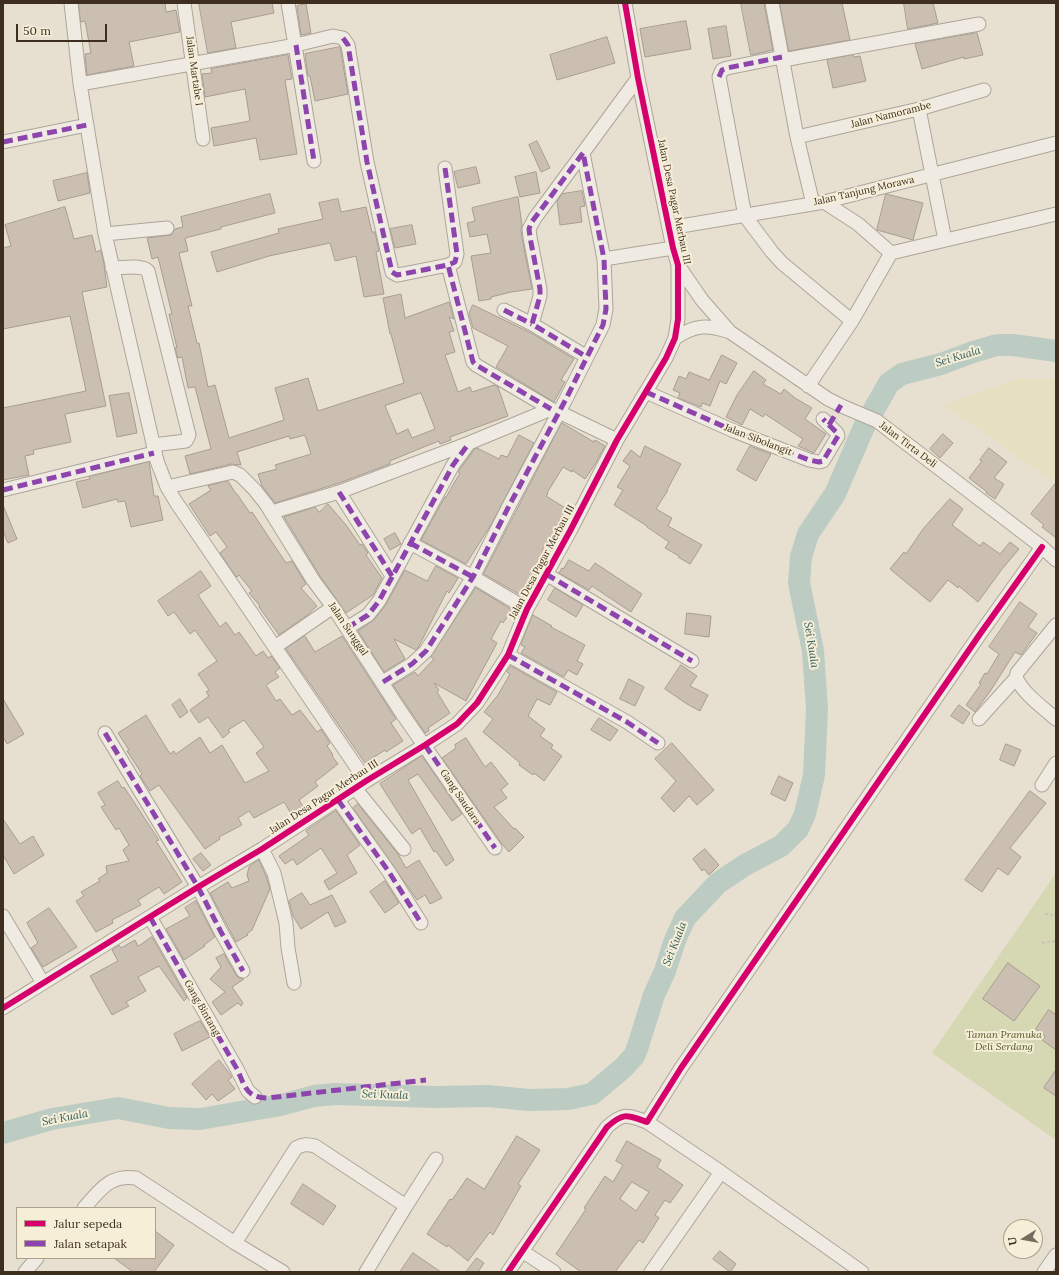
<!DOCTYPE html>
<style>
body{margin:0}
#map{position:relative;width:1059px;height:1275px;overflow:hidden;background:#e7e0d1;font-family:Lora,serif}
canvas{display:block}
.frame{position:absolute;inset:0;border:4px solid #3d2e20;pointer-events:none}
.legend{position:absolute;left:16px;top:1207px;width:140px;height:52px;box-sizing:border-box;background:#f7eed8;border:1px solid #ada18e;margin:0;padding:5px 7px;list-style:none;font-size:12px;color:#3d2e20}
.legend li{display:flex;align-items:center;gap:8px;height:20px}
.legend b{width:20px;border:1px solid #ada18e}
.north{position:absolute;left:1003px;top:1219px;width:40px;height:40px;box-sizing:border-box;background:#f7eed8;border:1px solid #ada18e;border-radius:50%;rotate:259deg;font-size:11px;font-weight:700;line-height:16px;text-align:center;color:#3d2e20}
.north::after{content:'';display:block;margin:auto;width:14px;height:18px;background:#786c5e;clip-path:polygon(50% 0,100% 100%,50% 72%,0 100%)}
.scale{position:absolute;left:16px;top:24px;width:91px;height:18px;box-sizing:border-box;border:2px solid #3d2e20;border-top:0;padding-left:5px;font-size:12px;line-height:14px;white-space:nowrap;color:#3d2e20;-webkit-text-stroke:3px #f7eed8;paint-order:stroke}
</style>
<div id="map">
<canvas width="1059" height="1275"></canvas>
<div class="frame"></div>
<ul class="legend">
<li><b style="height:5px;background:#d6006c"></b>Jalur sepeda</li>
<li><b style="height:5px;background:#8e44ad"></b>Jalan setapak</li>
</ul>
<div class="north">U</div>
<div class="scale">50 m</div>
</div>
<script>
const ctx = document.querySelector('canvas').getContext('2d');
ctx.lineJoin = 'round';
function paint(path, color) { ctx.fillStyle = color; ctx.fill(path, 'evenodd'); }
function trace(path, color, width, dash) { ctx.strokeStyle = color; ctx.lineWidth = width; ctx.lineCap = dash ? 'butt' : 'round'; ctx.setLineDash(dash || []); ctx.stroke(path); }
function label(font, color, halo, rows, align = 'center') {
  ctx.font = font + ' Lora,serif'; ctx.lineWidth = 4; ctx.setLineDash([]); ctx.textBaseline = 'middle'; ctx.strokeStyle = halo; ctx.fillStyle = color; for (const [text, x, y, turn = 0] of rows) {
    ctx.save(); ctx.translate(x, y); ctx.rotate((+turn || 0) * Math.PI / 180); ctx.textAlign = isNaN(turn) ? turn : align; if (halo) ctx.strokeText(text, 0, 0); ctx.fillText(text, 0, 0); ctx.restore();
  }
}
paint(new Path2D(`
 M1019 378 1056 379V483L943 405Z`), '#e6dfc2');
paint(new Path2D(`
 M1056 873V1140L932 1053Z`), '#d6d7b3');
trace(new Path2D(`
 M3 1133 52 1119 118 1108 169 1118 200 1119 281 1105 314 1096 335 1094 435 1097 488 1096 529 1100 568 1099 592 1094 623 1068 634 1056 637 1049 654 995 665 971 675 940 685 918 718 883 745 865 781 846 798 829 805 814 814 775 817 709 813 651 799 583 801 557 808 534 835 494 864 427 889 383 902 374 941 364 973 352 997 345H1013L1056 351`), '#bcccc2', 22);
const building = new Path2D(`
 M79 3H165L166 12 176 10 180 32 129 42 134 66 87 75 85 54 91 53 85 21 81 22Z
 M199 3H272L274 13 231 22 236 48 208 53Z
 M741 3H764L773 50 751 55Z
 M780 3H842L850 40 789 51Z
 M904 3H933L938 23 908 29Z
 M306 4 311 33 301 35 297 6Z
 M686 21 691 49 645 57 640 29Z
 M726 26 731 56 713 59 708 29Z
 M977 33 983 55 964 59V57L922 69 915 44Z
 M607 37 615 63 557 80 550 55Z
 M340 47 348 94 315 101 310 76H308L305 54Z
 M288 55 292 79 285 80 297 154 260 160 256 138 214 146 211 128 250 121 245 89 205 97 202 74 212 73 211 69Z
 M853 55 854 57 860 56 866 81 833 88 827 60Z
 M537 141 550 168 541 172 529 145Z
 M476 167 480 183 458 188 454 172Z
 M536 172 540 193 520 197 515 177Z
 M87 173 90 193 58 201 53 181Z
 M582 191 585 206 580 207 582 222 560 225 557 201 562 194Z
 M270 194 275 213 221 227V229L185 238 188 251 179 253 192 306H188L197 343H199L208 387 215 385 229 438 284 420 275 388 308 378 318 411 404 383 391 334H390L383 298 401 294 405 318 449 302 454 319 449 317 454 331 449 332 455 352 445 355 458 392 470 387 472 392 494 385 498 387 508 416 450 437 451 440 440 444 439 441 409 453 390 461V464L339 483 275 503 262 486 258 474 277 469 275 465 311 454 305 435 290 439 289 436 237 452 241 465 231 464 190 474 185 456 211 449 195 387 188 388 182 357 178 358 175 348H177L169 314H172L158 257 152 259 147 238 171 235 175 229 183 227 181 217ZM421 393 435 429 412 438 408 429 397 434 385 406Z
 M886 194 923 203 913 240 877 230Z
 M518 197 522 225 521 230 522 238 532 289 511 292 491 297V299L479 301 471 256 491 253 487 234 470 237 467 223 475 221 472 208Z
 M338 199 341 212 366 207 372 232H375L379 251 376 252 384 294 364 297 356 256 335 261 330 243 269 256 217 272 211 252 279 233 278 229 323 219 319 203Z
 M65 207 74 239 92 235 96 252 101 250 104 264 107 287 82 292 106 406 65 414 71 442 33 450 34 454 25 456 29 475 3 480V408L86 391 70 316 3 329V248L11 246 5 225Z
 M412 225 416 244 395 248 390 229Z
 M473 305 531 333 574 359 561 380 565 382 554 402 496 367 508 346 473 328 469 314Z
 M722 355 737 363 726 384 720 381 710 406 702 403 701 407 678 398 680 393 673 390 679 376 686 379 689 372 709 380Z
 M754 371 766 380 763 384 781 394 784 389 795 398 812 408 805 419 826 434 814 453 798 446 803 439 765 414 763 417 750 409 742 425 726 417 737 395Z
 M129 393 137 433 117 437 109 396Z
 M562 423 594 442 595 440 605 446 594 466 585 479 572 470V472L563 467 547 493 548 494 546 496 567 509 559 522 561 524 542 550 547 553 538 568 540 569 524 597 484 574Z
 M943 434 953 443 940 458 930 449Z
 M519 435 534 443 492 523 466 564 421 540 445 497H446L460 473 458 472 460 469 474 450 477 448 499 459 501 455 507 457Z
 M645 446 681 464 667 490H668L656 509 672 518 668 526 702 545 690 564 678 557 679 556 665 548 669 542 647 527V526L614 505 623 490 617 487 630 466 623 461 631 450 640 457Z
 M750 446 771 454 756 481 737 470Z
 M989 448 1007 462 994 478 1004 484 995 499 986 493 987 492 969 478 982 461 980 460Z
 M149 462 154 496H158L163 520 131 527 125 501 118 502 117 499 83 508 76 482 90 479 89 477Z
 M228 481 236 494H237L250 513 252 512 286 563 292 561 306 584 301 588 317 606 305 617 279 635 259 607 260 606 249 593 252 591 239 575 237 577 234 574 220 553 227 547 216 532 210 536 189 504 211 490 208 486Z
 M1056 483V538L1042 527 1044 525 1031 514Z
 M950 499 963 509 952 525 980 546 983 542 1000 554 1010 542 1019 549 1002 569 978 602 959 586 958 588 948 580 930 602 890 569 904 552 906 554 923 529Z
 M328 504 346 525 360 545 362 544 368 553 366 555 382 578 373 595 346 613 320 576 284 517 315 507 319 512Z
 M3 505 17 539 8 543 3 531Z
 M395 533 401 544 390 550 384 539Z
 M569 560 589 571 595 563 642 594 631 612 592 586 589 590 559 573 562 568 563 569Z
 M436 566 458 578 449 593 447 591 418 648 416 650 394 639 405 659 384 672 358 631 374 620 385 606 405 570 427 581Z
 M201 571 211 586 198 595 220 627 226 622 235 635 239 632 256 656 263 651 268 658 271 656 280 668 275 672 279 677 266 685 276 701 280 699 292 715 300 710 317 732 321 729 330 743 327 746 333 755 332 756 338 764 315 782 318 786 299 800 304 808 292 815 284 802 254 818 249 811 238 818 242 825 219 837 220 839 205 849 159 785 150 791 140 776 142 774 127 751 129 750 118 733 146 715 170 754 174 751 176 754 200 737 210 753 222 745 245 783 269 771 256 753 264 747 244 720 228 730 230 732 223 738 208 717 199 723 190 710 209 696 206 692 209 690 198 674 217 661 195 630 190 634 174 612 168 616 158 601Z
 M476 588 512 610 503 623 501 621 491 639 497 643 466 701 434 683 439 690 437 692 450 713 428 728 429 731 425 733 393 685 415 672 418 676 434 659 431 657Z
 M555 588 583 605 576 617 548 600Z
 M1020 602 1037 614 1028 627 1037 633 1021 655 1015 652 991 690 975 712 966 705 981 684 979 683 985 673 987 674 999 654 989 647Z
 M687 613 711 616 709 637 685 634Z
 M533 615 552 626 551 627 585 645 577 661 583 664 577 675 568 670 564 677 521 653 525 647 521 645Z
 M305 636 315 652 342 636 396 719 391 723 403 741 386 752 385 750 365 763 286 649Z
 M681 665 697 676 690 686 708 695 700 711 687 704 665 689Z
 M511 666 557 692 550 705 537 699 528 716 545 729 540 736 553 745 551 748 562 756 544 781 534 773 533 775 519 765 520 763 483 732 493 719 484 712 498 695 510 674 507 672Z
 M629 679 644 687 635 706 620 699Z
 M3 699 24 734 7 744 3 737Z
 M180 699 188 712 180 718 172 705Z
 M959 705 970 713 963 724 951 716Z
 M599 718 618 730 610 741 591 730Z
 M466 738 485 767 491 762 508 784 501 790 507 798 494 807 514 829 515 828 524 837 509 852 502 844 442 758 456 748 455 745Z
 M672 743 714 790 697 805 689 796 674 812 661 798 676 781 655 759Z
 M1006 744 1021 750 1014 766 1000 760Z
 M422 756 462 814 452 821 418 774 408 780 454 860 446 866 436 851 434 852 420 828 412 834 380 784Z
 M779 776 793 783 785 801 771 794Z
 M118 781 122 788 124 787 159 840 156 841 182 882 164 894 159 887 138 900 141 905 112 920 113 923 96 932 76 901 84 896 81 892 100 881 98 879 107 873 106 866 129 861 123 850 129 845 119 828 116 830 101 807 105 805 98 793Z
 M1030 791 1046 803 1010 848 1021 857 1008 875 998 868 982 892 965 880Z
 M358 804 398 854 406 868 419 860 442 898 430 904 425 895 417 900 353 808Z
 M336 811 360 845 347 855 357 873 329 890 324 881 337 873 321 848 297 865 293 859 285 864 279 856 309 835 306 831Z
 M3 819 20 844 33 836 44 855 14 874 3 855Z
 M705 849 719 865 709 875 704 869 702 871 693 859Z
 M201 853 211 865 203 871 193 859Z
 M259 860 266 876 270 889 252 930 247 934 248 935 236 942 210 893 228 882 232 888 249 881 247 875 249 867Z
 M385 881 399 903 385 913 370 892Z
 M302 893 310 905 332 895 346 922 335 927 328 912 301 929 293 916 289 901Z
 M196 901 215 937 204 945 205 946 184 960 166 929 190 916 185 908Z
 M49 908 77 947 43 967 31 948 38 943 27 923Z
 M152 937 187 998 184 1001 159 966 138 977 146 991 126 1002 129 1006 112 1015 90 976 118 961 112 950 119 945 121 948 135 940 138 946Z
 M224 954 236 975 239 978 244 979 232 987 243 1003 241 1006 238 1003 221 1015 212 1002 225 992 210 979 221 967 216 958Z
 M1008 963 1040 986 1014 1021 983 999Z
 M1049 1010 1056 1015V1050L1042 1040 1045 1036 1036 1029Z
 M200 1021 210 1037 182 1051 174 1034Z
 M219 1060 230 1074 232 1077 228 1080 235 1089 218 1101 212 1094 206 1100 192 1084Z
 M1056 1070V1096L1044 1088Z
 M517 1136 540 1150 518 1184 521 1186 493 1235 490 1232 468 1261 448 1245 447 1247 427 1234 450 1199 452 1200 467 1178 484 1189Z
 M627 1141 661 1160 657 1167 683 1185 670 1203 665 1200 655 1215 659 1218 643 1243 639 1240 615 1272H581L556 1254 586 1209 584 1208 605 1176 613 1182 623 1165 616 1161ZM632 1182 649 1192 636 1211 620 1199Z
 M303 1184 336 1206 323 1225 291 1204Z
 M155 1231 174 1245 154 1272H133L114 1258H155Z
 M720 1251 736 1264 730 1272 713 1259Z
 M413 1253 441 1272H400Z
 M477 1258 484 1263 478 1272H466Z`);
paint(building, '#cbbfb2');
trace(building, '#a89c90', 1);
const minor = new Path2D(`
 M71 3 80 84 105 234 157 461 167 487 176 502 366 781
 M184 3 203 139
 M288 3 314 161
 M772 3 797 137 813 204
 M782 57 727 68 722 70 719 77 745 216 772 252 782 263 852 321
 M783 60 979 24
 M80 84 296 45 333 36 343 38 348 45 367 162 392 272 397 275 403 274 448 265
 M919 109 945 240
 M797 137 919 109 984 90
 M3 142 87 125
 M445 168 457 254 455 262 448 265 473 362 476 365 551 409 559 412 617 440
 M824 202 858 224 891 253
 M669 228 824 202 1056 143
 M105 234 167 228
 M604 259 673 248
 M678 265 702 300 730 332 828 399 844 407 877 421 1042 547 1056 560
 M112 268C122 268 141 264 148 271L189 435 186 441 153 445
 M504 310 532 324
 M675 338C695 325 707 324 730 332
 M587 357 532 324 540 296V289L530 237 529 229 535 218 638 78
 M808 386 852 321 891 253 1056 214
 M646 392 734 431 809 460 819 462 823 461 838 436 837 433 823 419
 M167 487 233 472 240 475 254 489 266 504 313 580 333 607 401 712 495 848
 M3 490 154 453
 M339 492 392 576
 M272 512 339 492 469 443 551 409
 M410 543 473 577 527 609
 M546 574 692 661
 M1056 625 1021 668 1017 673 1016 678C1025 695 1041 706 1056 719
 M347 628 368 615 379 601 453 465 469 443
 M275 647 333 607
 M508 655 627 722 658 743
 M383 682 412 664 426 651 473 577 509 506 566 399 603 325 606 309 604 259 583 153
 M979 719 1016 678
 M105 733 198 887 221 932 243 971
 M1042 785 1056 763
 M355 788 404 849
 M338 800 389 872 421 923
 M262 849 274 873 286 923 288 948 294 983
 M3 916 43 983
 M150 917 237 1069 248 1091 255 1097
 M3 1008 198 887 262 849 366 781 425 745 457 724 477 703 508 655 527 609 570 531 617 440 666 358 675 338 678 319V265L673 248 638 78 625 3
 M647 1122 721 1172 862 1272
 M84 1208C100 1190 110 1174 136 1178L235 1243 283 1272
 M235 1243 296 1148C303 1144 307 1144 315 1146L406 1206
 M522 1251 554 1272
 M25 1272 37 1258
 M366 1272 406 1206 436 1159
 M508 1272 607 1127C624 1112 627 1115 647 1122L681 1068 980 634 1042 547
 M651 1272 721 1172
 M1044 1272 1056 1255`);
trace(minor, '#ada599', 15);
trace(new Path2D(`
 M1045 914 1056 916
 M1042 943 1056 941`), '#c8c2b9', 2, [3, 2]);
trace(minor, '#efebe3', 13);
trace(new Path2D(`
 M343 38 348 45 367 162 392 272 397 275 403 274 448 265
 M296 45 314 161
 M719 77 722 70 727 68 782 57
 M3 142 87 125
 M583 153 531 223 529 229 530 237 540 289V296L532 324 587 357
 M445 168 457 254 455 262 448 265 473 362 476 365 551 409
 M504 310 532 324
 M646 392 734 431 809 460 819 462 823 461 838 436 837 433 823 419
 M829 425 841 405
 M3 490 154 453
 M339 492 392 576
 M410 543 473 577
 M546 574 692 661
 M347 628 368 615 379 601 453 465 469 443
 M508 655 627 722 658 743
 M383 682 412 664 426 651 473 577 509 506 566 399 603 325 606 309 604 259 583 153
 M105 733 198 887 221 932 243 971
 M425 745 495 848
 M338 800 389 872 421 923
 M150 917 237 1069C245 1086 246 1098 268 1098L426 1080`), '#8e44ad', 5, [10, 5]);
trace(new Path2D(`
 M3 1008 198 887 262 849 366 781 425 745 457 724 477 703 508 655 527 609 570 531 617 440 666 358 675 338 678 319V265L673 248 638 78 625 3
 M508 1272 607 1127C624 1112 627 1115 647 1122L681 1068 980 634 1042 547`), '#d6006c', 6);
label('10px', '#3d2e20', '#f7eed8', [
 ["Jalan Martabe I",194,71,82],
 ["Jalan Namorambe",891,115,-14],
 ["Jalan Tanjung Morawa",864,191,-13],
 ["Jalan Desa Pagar Merbau III",674,202,78],
 ["Jalan Sibolangit",758,440,21],
 ["Jalan Tirta Deli",908,445,37],
 ["Jalan Desa Pagar Merbau III",542,562,-62],
 ["Jalan Sunggal",348,629,56],
 ["Jalan Desa Pagar Merbau III",324,797,-33],
 ["Gang Saudara",460,797,56],
 ["Gang Bintang",202,1008,60]
]);
label('italic 10px', '#4d5a26', '#f7eed8', [
 ["Taman Pramuka",1004,1035],
 ["Deli Serdang",1004,1047]
]);
label('italic 11px', '#2f5d5a', '#f7eed8', [
 ["Sei Kuala",958,357,-17],
 ["Sei Kuala",811,645,81],
 ["Sei Kuala",675,944,-68],
 ["Sei Kuala",385,1095,2],
 ["Sei Kuala",65,1118,-11]
]);
</script>
